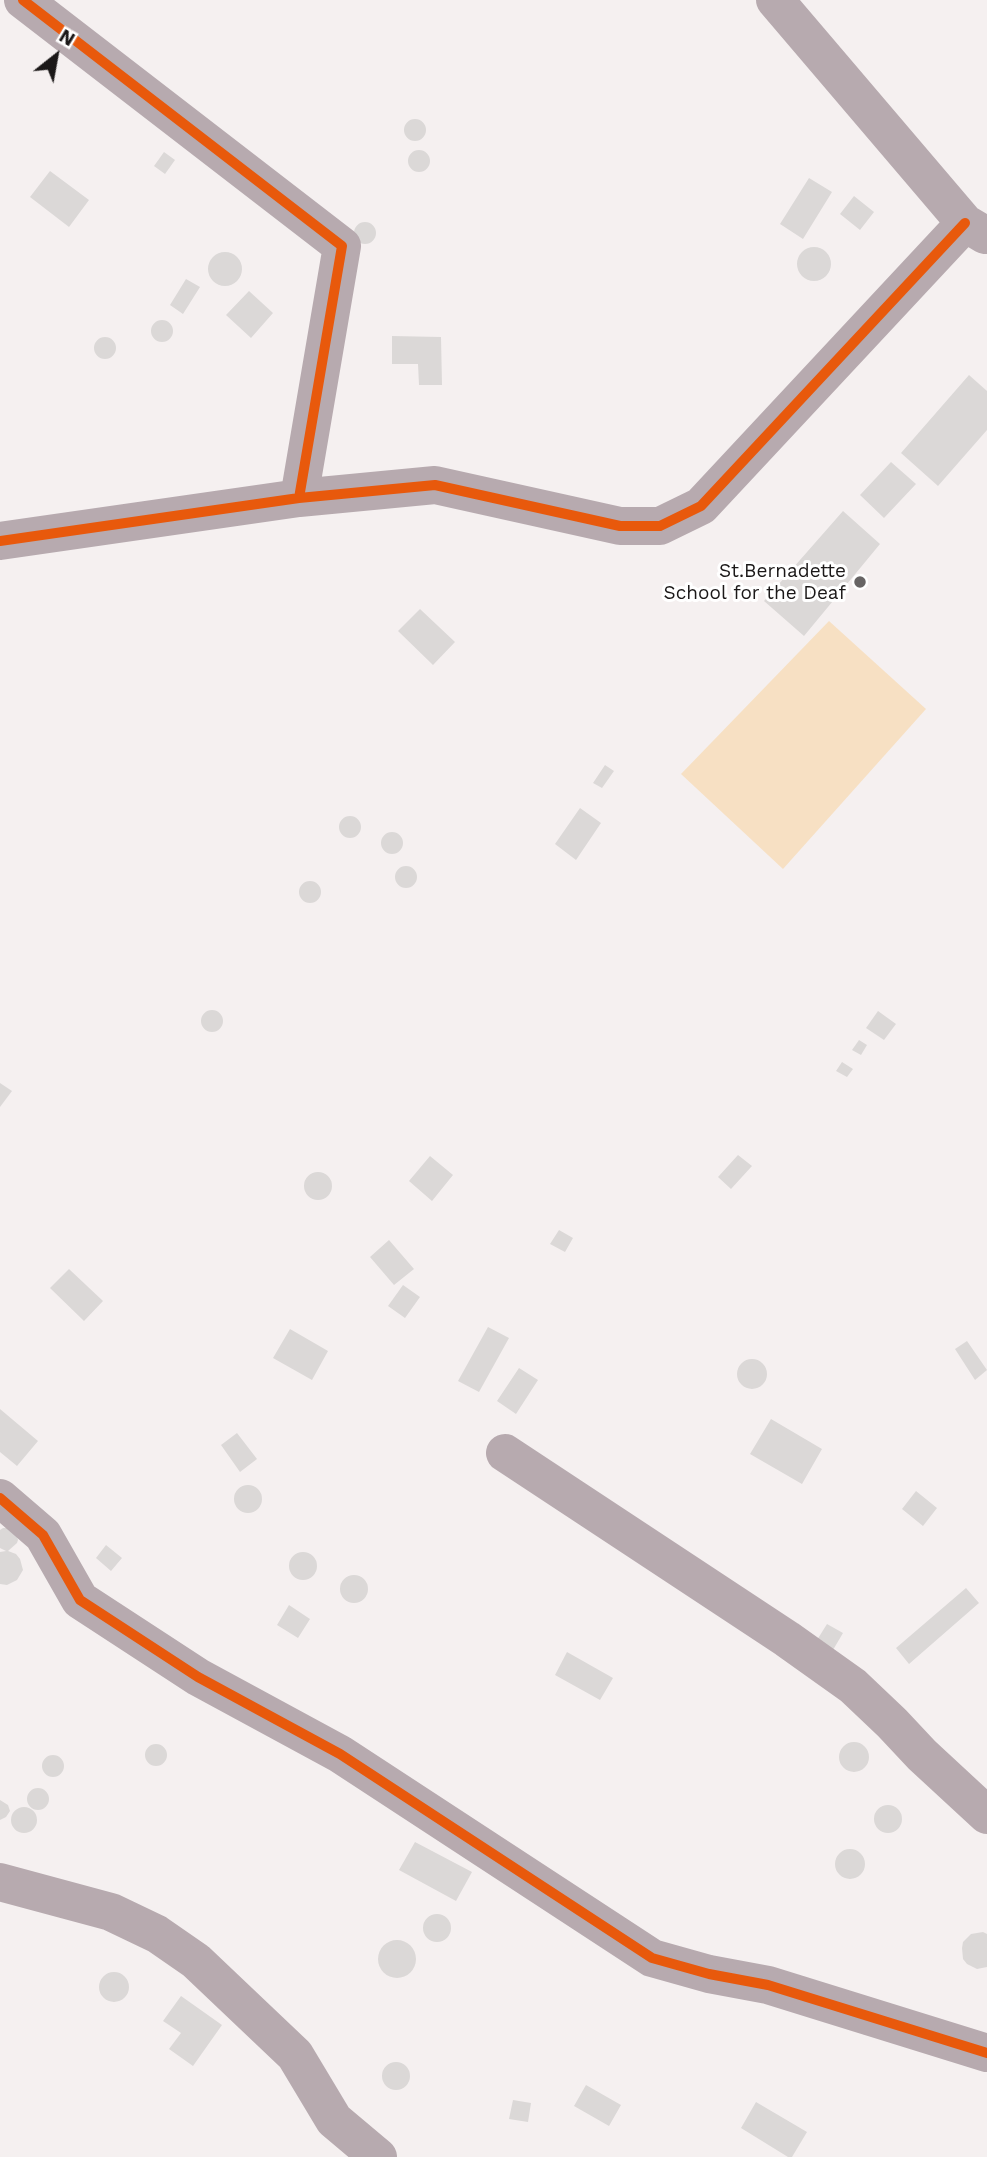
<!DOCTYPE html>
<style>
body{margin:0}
#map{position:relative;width:987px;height:2157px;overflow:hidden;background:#f5f0f0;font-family:"Work Sans",sans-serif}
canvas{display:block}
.north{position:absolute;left:21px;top:21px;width:70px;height:70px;-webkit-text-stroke:5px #fff;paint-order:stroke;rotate:31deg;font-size:19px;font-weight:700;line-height:28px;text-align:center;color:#1b1818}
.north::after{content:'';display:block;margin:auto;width:24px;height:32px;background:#1b1818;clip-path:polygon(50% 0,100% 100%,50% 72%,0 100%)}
</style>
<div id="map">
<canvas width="987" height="2157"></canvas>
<div class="north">N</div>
</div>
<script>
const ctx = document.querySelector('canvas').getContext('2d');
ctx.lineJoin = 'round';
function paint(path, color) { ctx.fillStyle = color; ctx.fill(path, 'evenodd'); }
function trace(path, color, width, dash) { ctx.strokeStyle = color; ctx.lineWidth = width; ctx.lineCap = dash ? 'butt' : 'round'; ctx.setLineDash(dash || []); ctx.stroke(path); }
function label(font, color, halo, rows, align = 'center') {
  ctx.font = font + ' "Work Sans",sans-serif'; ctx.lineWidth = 6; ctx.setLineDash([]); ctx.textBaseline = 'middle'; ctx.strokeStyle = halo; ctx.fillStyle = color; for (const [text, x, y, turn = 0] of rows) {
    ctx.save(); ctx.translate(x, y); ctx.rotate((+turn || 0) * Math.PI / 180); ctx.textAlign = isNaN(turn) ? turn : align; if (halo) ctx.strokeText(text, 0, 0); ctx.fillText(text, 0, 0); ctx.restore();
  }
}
paint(new Path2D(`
 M829 621 926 709 783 869 681 774Z`), '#f7e0c3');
paint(new Path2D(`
 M404 130a11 11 0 1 1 22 0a11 11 0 1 1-22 0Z
 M408 161a11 11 0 1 1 22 0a11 11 0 1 1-22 0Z
 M164 152 175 160 165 174 154 166Z
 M50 171 89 200 69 227 30 197Z
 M809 178 832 192 803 239 780 224Z
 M854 196 874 212 860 230 840 214Z
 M354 233a11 11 0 1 1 22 0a11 11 0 1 1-22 0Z
 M797 264a17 17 0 1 1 34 0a17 17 0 1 1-34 0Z
 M208 269a17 17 0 1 1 34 0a17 17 0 1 1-34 0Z
 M186 279 200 287 183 314 170 305Z
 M249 291 273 313 251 338 226 315Z
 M151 331a11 11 0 1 1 22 0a11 11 0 1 1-22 0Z
 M392 336 441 337 442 385H419L418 364H392Z
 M94 348a11 11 0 1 1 22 0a11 11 0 1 1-22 0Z
 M969 375 987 391V430L938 486 901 453Z
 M891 462 916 484 884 518 860 495Z
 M843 511 880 544 804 636 764 601Z
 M420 609 455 642 433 665 398 631Z
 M605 765 614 771 602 788 593 783Z
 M580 808 601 823 576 860 555 844Z
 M339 827a11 11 0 1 1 22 0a11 11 0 1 1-22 0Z
 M381 843a11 11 0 1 1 22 0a11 11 0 1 1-22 0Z
 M395 877a11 11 0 1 1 22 0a11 11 0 1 1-22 0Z
 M299 892a11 11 0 1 1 22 0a11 11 0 1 1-22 0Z
 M201 1021a11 11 0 1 1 22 0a11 11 0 1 1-22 0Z
 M878 1011 896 1024 884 1040 866 1028Z
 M859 1040 867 1045 861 1055 852 1050Z
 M842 1062 853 1069 847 1077 836 1071Z
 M0 1083 12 1091 0 1107Z
 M738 1155 752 1166 731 1189 718 1177Z
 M430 1156 453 1175 432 1201 409 1181Z
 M304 1186a14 14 0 1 1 28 0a14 14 0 1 1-28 0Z
 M559 1230 573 1238 565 1252 550 1244Z
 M389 1240 414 1269 394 1285 370 1257Z
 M69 1269 103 1301 84 1321 50 1288Z
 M403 1285 420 1297 405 1318 388 1306Z
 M488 1327 509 1338 479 1392 458 1381Z
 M290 1329 328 1351 312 1380 273 1358Z
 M967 1341 987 1370 975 1380 955 1349Z
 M737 1374a15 15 0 1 1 30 0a15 15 0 1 1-30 0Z
 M519 1368 538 1380 516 1414 497 1401Z
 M0 1409 38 1441 17 1466 0 1452Z
 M771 1419 822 1449 802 1484 750 1454Z
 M237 1433 257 1459 240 1472 221 1445Z
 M234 1499a14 14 0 1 1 28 0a14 14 0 1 1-28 0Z
 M916 1491 937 1508 923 1526 902 1509Z
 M3 1528H7L16 1533 18 1540 17 1543 8 1551 16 1554 20 1559 23 1570 17 1580 7 1585 0 1584V1552L6 1551 0 1548V1530Z
 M106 1545 122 1558 111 1571 96 1558Z
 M289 1566a14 14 0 1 1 28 0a14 14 0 1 1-28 0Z
 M340 1589a14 14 0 1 1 28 0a14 14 0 1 1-28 0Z
 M966 1588 979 1603 909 1664 896 1648Z
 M289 1605 310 1619 298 1638 277 1625Z
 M827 1624 843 1633 833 1650 817 1640Z
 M567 1652 613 1678 600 1700 555 1675Z
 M839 1757a15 15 0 1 1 30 0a15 15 0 1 1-30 0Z
 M145 1755a11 11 0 1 1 22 0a11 11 0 1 1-22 0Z
 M42 1766a11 11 0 1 1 22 0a11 11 0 1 1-22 0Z
 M27 1799a11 11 0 1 1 22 0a11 11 0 1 1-22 0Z
 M0 1800 8 1805 10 1811 6 1817 0 1820Z
 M874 1819a14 14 0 1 1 28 0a14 14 0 1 1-28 0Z
 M11 1820a13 13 0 1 1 26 0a13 13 0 1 1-26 0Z
 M415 1842 472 1872 456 1901 399 1870Z
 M835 1864a15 15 0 1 1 30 0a15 15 0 1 1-30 0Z
 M423 1928a14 14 0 1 1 28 0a14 14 0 1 1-28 0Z
 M983 1932 987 1934V1967L977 1969 967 1964 963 1959 962 1948 963 1942 971 1934Z
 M378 1959a19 19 0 1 1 38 0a19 19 0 1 1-38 0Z
 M99 1987a15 15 0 1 1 30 0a15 15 0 1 1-30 0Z
 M181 1996 222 2025 193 2066 169 2049 181 2033 163 2021Z
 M382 2076a14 14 0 1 1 28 0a14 14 0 1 1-28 0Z
 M586 2085 621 2105 609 2126 574 2106Z
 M513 2100 531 2103 528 2122 509 2119Z
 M756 2102 807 2132 792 2157H788L741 2128Z`), '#dbd8d7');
trace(new Path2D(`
 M23 0 342 246 299 498
 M775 0 965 223 985 235
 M0 541 299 498 435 485 620 526H660L701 506 965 223
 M505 1453 787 1639 853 1686 892 1723 922 1755 987 1815
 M0 1498 43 1535 80 1600 198 1677 340 1754 652 1958 709 1974 768 1985 987 2053
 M0 1882 111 1912 157 1934 196 1961 295 2055 334 2120 378 2157`), '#b7aaaf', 38);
trace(new Path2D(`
 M23 0 342 246 299 498
 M0 541 299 498 435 485 620 526H660L701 506 965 223
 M0 1498 43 1535 80 1600 198 1677 340 1754 652 1958 709 1974 768 1985 987 2053`), '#e8590c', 10);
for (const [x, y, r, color] of [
 [860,582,7,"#676464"]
]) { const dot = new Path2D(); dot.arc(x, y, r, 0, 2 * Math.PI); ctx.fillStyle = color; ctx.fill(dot); trace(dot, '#fff', 2.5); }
label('19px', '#1b1818', '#fff', [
 ["St.Bernadette",846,571],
 ["School for the Deaf",846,593]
], 'right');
</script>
